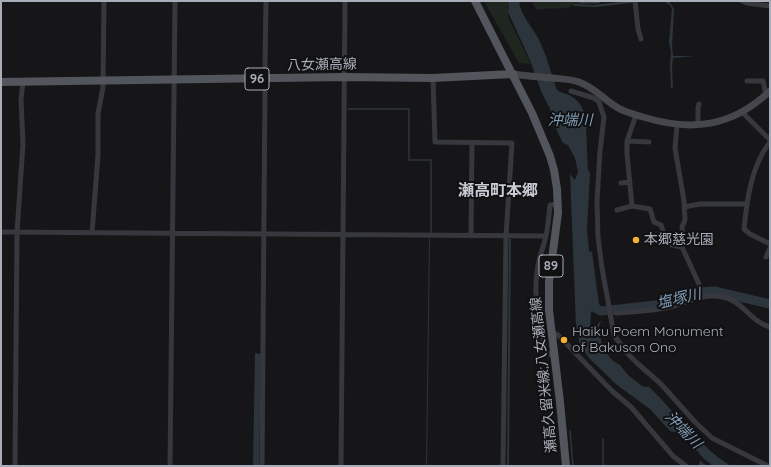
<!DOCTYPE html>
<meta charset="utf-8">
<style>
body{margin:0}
#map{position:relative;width:771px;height:467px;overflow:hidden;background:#161618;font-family:Quicksand,sans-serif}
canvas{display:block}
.frame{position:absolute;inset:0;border:2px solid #a8adb8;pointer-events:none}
</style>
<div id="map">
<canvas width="771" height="467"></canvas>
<div class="frame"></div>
</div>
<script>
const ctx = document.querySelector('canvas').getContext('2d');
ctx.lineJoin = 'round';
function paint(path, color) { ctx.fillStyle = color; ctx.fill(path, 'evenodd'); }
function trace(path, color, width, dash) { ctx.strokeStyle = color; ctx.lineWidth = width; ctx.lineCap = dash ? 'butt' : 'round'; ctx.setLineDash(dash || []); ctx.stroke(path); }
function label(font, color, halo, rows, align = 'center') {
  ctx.font = font + ' Quicksand,"Noto Sans JP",sans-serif'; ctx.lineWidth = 4; ctx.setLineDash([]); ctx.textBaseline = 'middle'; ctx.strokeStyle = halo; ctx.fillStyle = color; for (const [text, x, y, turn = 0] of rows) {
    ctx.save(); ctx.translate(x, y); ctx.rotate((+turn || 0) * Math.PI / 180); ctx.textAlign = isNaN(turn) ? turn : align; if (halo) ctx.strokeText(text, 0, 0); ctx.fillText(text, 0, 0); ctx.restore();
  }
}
paint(new Path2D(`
 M484 1H507L509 7 508 17 531 64 519 63Z
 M531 1H615L575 4C566 12 550 6 538 10L536 9Z`), '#1e261f');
paint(new Path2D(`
 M508 1H519C520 15 533 27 539 40 547 56 551 73 557 90 561 93 564 93 569 95 582 102 585 112 588 126L586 128 588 170 590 173 587 229 589 251 592 252 599 304 603 309V313L591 311 590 328 597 332V325L601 321 599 327 601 328 602 333 600 336 603 349 613 361 620 365 628 375 642 386 646 387 648 386C676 412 698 446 731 466H700L699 465 700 460 704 464 710 466 711 464 704 459 686 438 683 437 680 433 670 431 650 409 617 385 590 359 580 346 576 325 570 174 575 180 578 172 575 158 568 145 563 143 552 121 553 119 550 109 541 91 530 60 508 12 509 9Z
 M628 1H648L596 7 574 6V4L594 5Z
 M663 1H669L674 9 672 46 673 56H695L673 58 672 67 673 88H671L670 64 671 52 669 42 672 9 670 5Z
 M430 238 427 466H426L429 239Z
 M509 239H511L509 466H507Z
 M255 353 261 354 259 466H253Z`), '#2c353c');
trace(new Path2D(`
 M348 109H409V160H431V232
 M570 431 573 466
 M603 439V466`), '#2c353c', 1.5);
trace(new Path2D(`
 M592 307 601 311 665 304 701 292 714 291 770 304`), '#2c353c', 9);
trace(new Path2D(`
 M581 1H598
 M635 1 638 29 641 39
 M742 1 747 3 770 6
 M433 78 435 142 512 143 506 236 503 466
 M747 81H763L766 95
 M571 91 594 98 599 102 604 117 600 151 597 201 598 237 602 268 614 335 625 351 637 363 661 384 695 422 712 438 768 466
 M743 113 770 140
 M677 125 675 148 684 201 685 220 682 227 684 245 682 247 699 284 703 296
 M698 125V107L699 104
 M627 141 649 142
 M770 142C751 166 747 200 744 229L750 234 770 244
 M621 183 630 182
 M632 206 627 154V141L636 115
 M684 207 700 204H747
 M617 210 632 206 650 209 654 222 661 225 667 244 682 247
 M1 232 546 236
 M92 233 98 155V114L103 87 104 1
 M471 236 472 142
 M766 257 770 248
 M616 313C633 312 649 311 665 308 688 304 703 291 727 298 744 303 751 322 770 327
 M551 332 558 335 612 391 631 407 673 456 686 466
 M554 357 546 352C540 326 533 300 537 272 538 260 543 248 546 236 548 226 549 216 550 205L558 204
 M15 466 17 232 23 144 21 99 23 82
 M170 466 175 1
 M262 466 265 87 266 79 265 65 266 1
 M341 466 345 1`), '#37383d', 5);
trace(new Path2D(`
 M513 74C526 76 539 77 552 78 561 79 571 79 579 82 598 89 606 103 622 110 629 113 636 115 643 117 692 132 732 127 770 91`), '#45474d', 7);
trace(new Path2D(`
 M475 1 532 113 550 156 554 170 557 189 558 213 549 282V310L560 402 566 466
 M1 82 344 77 433 78 513 74`), '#53555c', 8);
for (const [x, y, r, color] of [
 [636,240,4,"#f2b134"],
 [564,340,4,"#f2b134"]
]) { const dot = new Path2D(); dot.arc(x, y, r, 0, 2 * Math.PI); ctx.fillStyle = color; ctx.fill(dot); trace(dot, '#111113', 1.5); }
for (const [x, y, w] of [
 [257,79,24],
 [551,266,24]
]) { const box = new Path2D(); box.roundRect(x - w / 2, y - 11, w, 22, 3); ctx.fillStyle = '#111113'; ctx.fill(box); trace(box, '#a8adb8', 1); }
label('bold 13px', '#a8adb8', null, [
 ["96",257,79],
 ["89",551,266]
]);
label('14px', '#a8adb8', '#111113', [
 ["八女瀬高線",322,65,-1],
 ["瀬高久留米線;八女瀬高線",544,375,-96]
]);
label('14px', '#a8adb8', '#111113', [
 ["本郷慈光園",644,240],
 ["Haiku Poem Monument",572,332],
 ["of Bakuson Ono",572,348]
], 'left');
label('italic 15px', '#7f9bb3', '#111113', [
 ["沖端川",570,120],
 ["塩塚川",679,299,-13],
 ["沖端川",683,430,46]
]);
label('bold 16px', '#c9ccd4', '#111113', [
 ["瀬高町本郷",498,191]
]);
</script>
